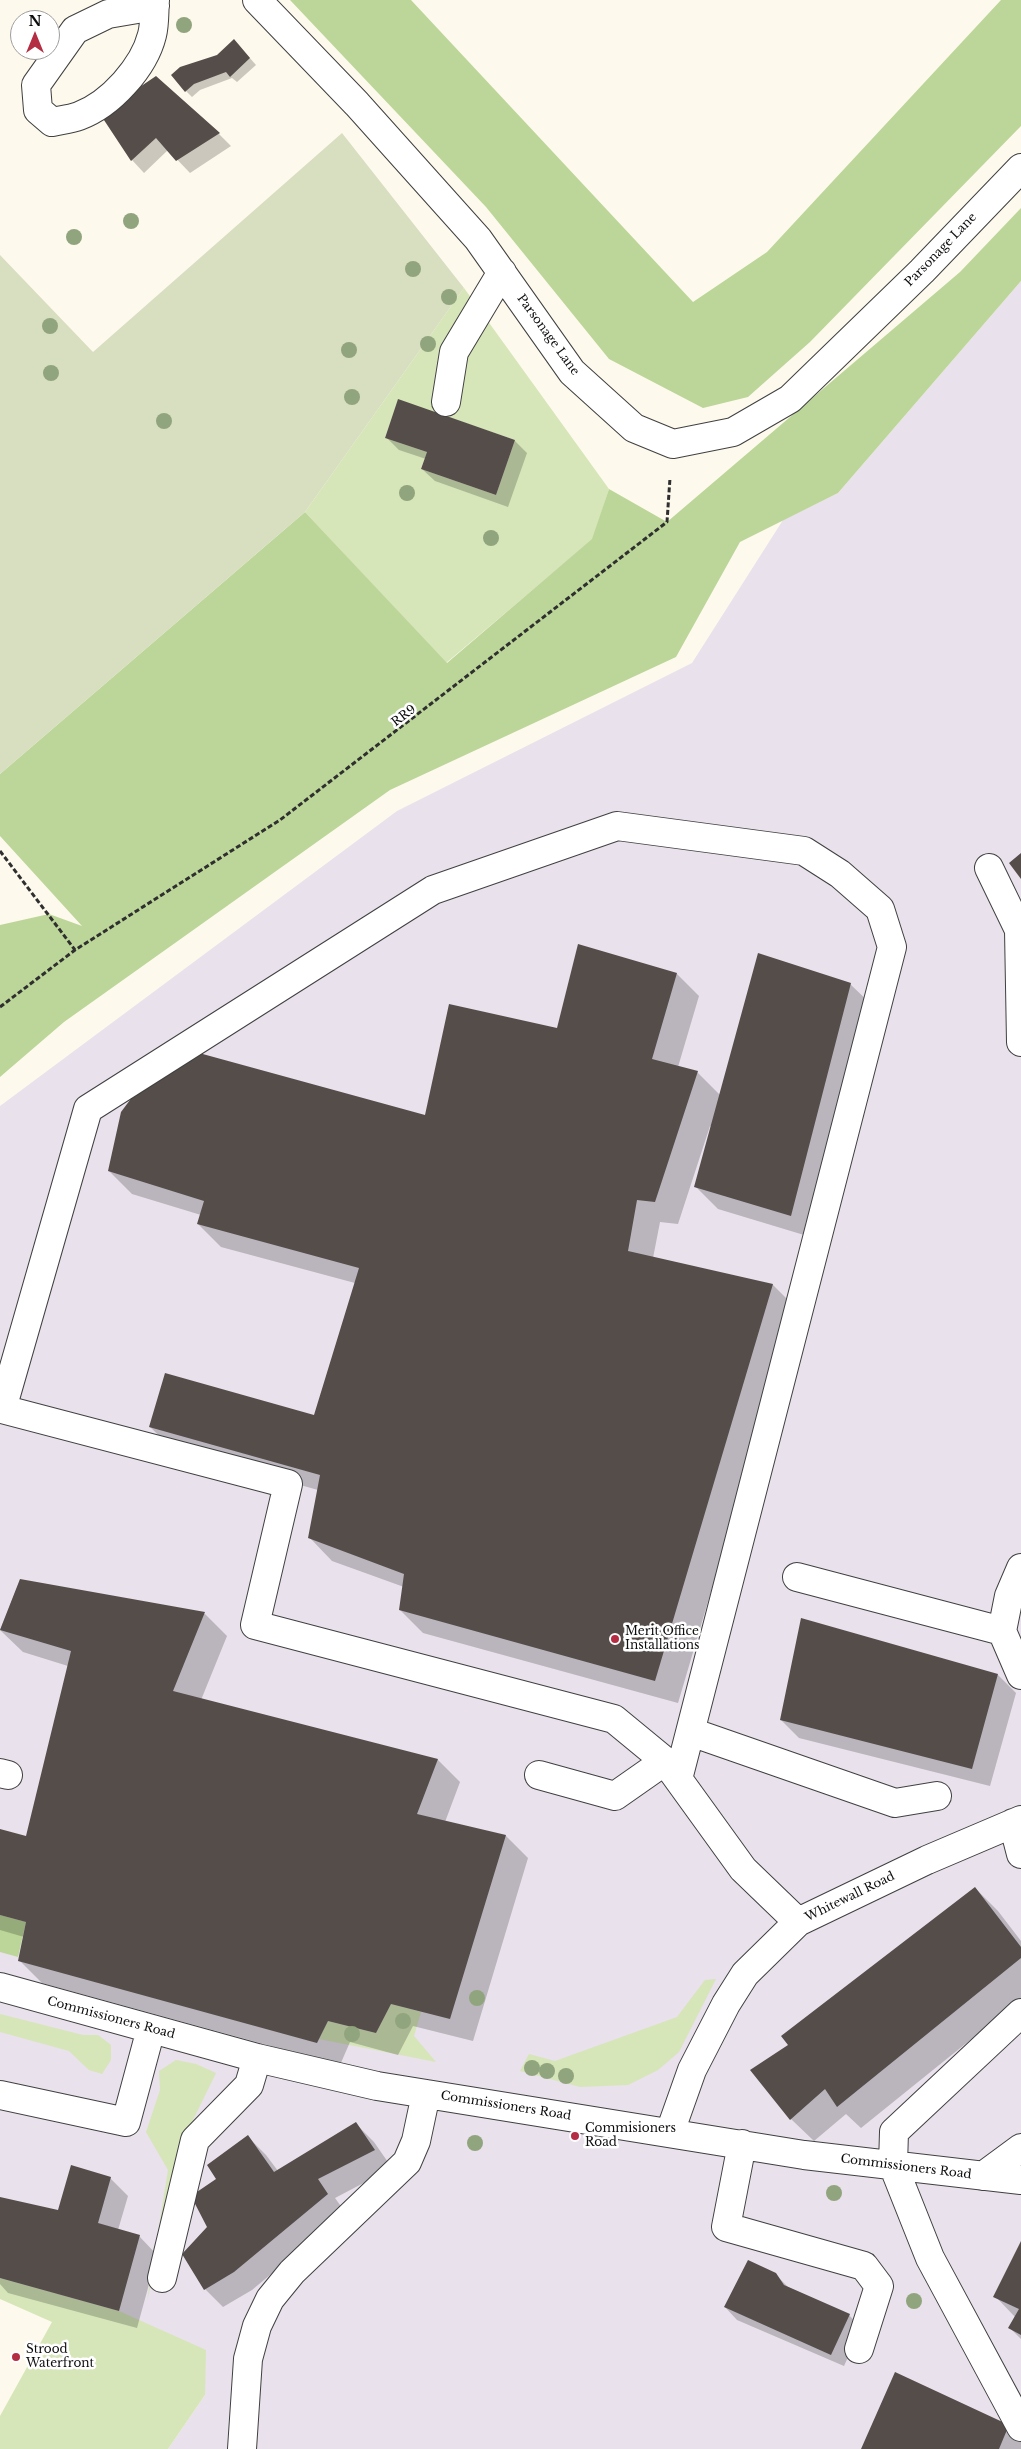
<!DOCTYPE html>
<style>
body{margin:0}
#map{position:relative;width:1021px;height:2449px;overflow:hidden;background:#fef9ed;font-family:"Libre Baskerville",serif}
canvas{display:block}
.north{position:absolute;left:10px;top:10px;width:50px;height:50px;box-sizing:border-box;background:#fff;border:1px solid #9e9e9e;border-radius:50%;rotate:0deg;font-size:14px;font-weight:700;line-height:20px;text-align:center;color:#0d0d0d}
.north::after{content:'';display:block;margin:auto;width:18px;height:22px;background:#b52d43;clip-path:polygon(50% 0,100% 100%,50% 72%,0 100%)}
</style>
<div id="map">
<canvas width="1021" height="2449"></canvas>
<div class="north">N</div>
</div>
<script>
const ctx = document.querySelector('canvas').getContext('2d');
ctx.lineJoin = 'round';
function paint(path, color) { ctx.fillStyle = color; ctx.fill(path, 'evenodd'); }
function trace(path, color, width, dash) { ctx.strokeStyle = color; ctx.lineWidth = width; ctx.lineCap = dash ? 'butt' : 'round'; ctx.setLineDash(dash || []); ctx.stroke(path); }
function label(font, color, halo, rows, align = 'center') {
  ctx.font = font + ' "Libre Baskerville",serif'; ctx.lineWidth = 5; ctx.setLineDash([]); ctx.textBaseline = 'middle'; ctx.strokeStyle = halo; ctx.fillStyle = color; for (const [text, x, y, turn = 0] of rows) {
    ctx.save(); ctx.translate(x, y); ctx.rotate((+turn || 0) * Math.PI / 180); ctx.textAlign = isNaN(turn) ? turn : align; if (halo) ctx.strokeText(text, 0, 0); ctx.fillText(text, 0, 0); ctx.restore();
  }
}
paint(new Path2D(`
 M1021 281V2449H168L205 2395 0 2278V1106L397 811 692 663 783 520 838 493Z`), '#e9e1eb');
paint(new Path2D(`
 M464 288 609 489 593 539 446 663 305 512ZM398 400 515 440 496 495 421 469 427 452 385 438Z
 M716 1979 679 2052 658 2070 628 2085 580 2087 520 2071 529 2054 555 2061 677 2017 705 1980Z
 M391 2004 421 2012 414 2036 436 2062 319 2039 328 2021 376 2033Z
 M0 2014 83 2035H98L111 2045V2060L102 2074 89 2070 69 2051 0 2032Z
 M176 2060 196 2064 216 2073 193 2120 147 2301 168 2170 146 2132 160 2090 159 2071Z
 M0 2278 119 2311 206 2350 205 2395 168 2449H0V2416L52 2322 0 2299Z`), '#d6e6b9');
paint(new Path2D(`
 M290 0H411L693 302 767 252 1001 0H1021V126L810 342 748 397 703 408 609 359 486 207Z
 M1021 208V281L838 493 740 542 676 657 390 790 64 1022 0 1077V925L49 914 82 926 0 836V774L305 512 447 663 592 539 609 489 667 522 960 272Z
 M0 1915 26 1922 18 1957 0 1952Z`), '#bcd699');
paint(new Path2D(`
 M342 133 464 288 305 512 0 774V255L93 352Z`), '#d8dec0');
paint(new Path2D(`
 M234 40 256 65 237 82 232 78 200 90 192 97 186 91Z
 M156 78 219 134 231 146 190 173 168 150 144 173 132 160 102 114Z
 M399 401 515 441 527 453 508 507 435 481 422 469 426 459 399 450 387 438Z
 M677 974 699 996 678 1067 697 1072 720 1095 850 984 873 1006 814 1238 718 1209 695 1186 712 1127 710 1126 678 1224 660 1222 653 1258 773 1285 795 1307 678 1703 423 1633 400 1610 404 1587 332 1561 310 1538 318 1490 173 1449 150 1427 314 1417 355 1283 221 1247 198 1224 201 1215 132 1194 109 1171 426 1116 558 1029Z
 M20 1580 205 1614 227 1636 201 1700 438 1760 460 1782 445 1822 506 1836 528 1858 473 2041 413 2026 398 2055 350 2042 340 2065 42 1983 19 1960 24 1937 0 1930V1830L27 1838 68 1666 23 1652 0 1630Z
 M998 1675 1016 1693 990 1786 799 1738 781 1720Z
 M975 1888 998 1911 1021 1941V1999L861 2128 846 2114 814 2141 791 2119 790 2045Z
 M356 2124 374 2142 392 2168 335 2198 345 2212 252 2290 223 2307 205 2289 209 2227 218 2179 248 2137 266 2155 278 2171Z
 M110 2178 128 2196 118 2230 139 2236 157 2255 137 2328 8 2293 0 2284V2198L59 2212Z
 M1021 2244V2339L1010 2328 1016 2318 995 2296Z
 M775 2274 788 2287 849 2315 861 2328 844 2366 737 2320 725 2307Z
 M1008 2426 1021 2438V2449H863Z`), '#0003');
paint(new Path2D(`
 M234 39 250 58 230 77 226 72 194 84 185 92 171 75 180 67 217 55Z
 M156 76 220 133 176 161 156 138 131 161 100 114Z
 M398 399 515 440 496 495 421 469 427 452 385 438Z
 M1021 853V879L1009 863Z
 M578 944 677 973 652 1059 698 1071 655 1202 637 1200 628 1251 773 1284 655 1681 399 1610 404 1574 308 1538 320 1475 149 1427 165 1373 314 1415 359 1268 197 1224 204 1201 108 1171 121 1112 136 1092 199 1053 425 1115 449 1004 557 1028Z
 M758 953 851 983 791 1216 694 1187Z
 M20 1579 205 1612 173 1691 438 1759 417 1814 506 1835 450 2019 391 2004 376 2033 328 2021 317 2043 18 1961 26 1922 0 1915V1829L26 1836 71 1651 0 1630Z
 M801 1618 998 1674 972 1769 780 1720Z
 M975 1887 1021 1947V1958L837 2107 825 2089 790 2120 750 2070 788 2045 781 2036Z
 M356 2122 375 2150 318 2179 328 2194 234 2272 204 2290 182 2254 207 2227 191 2196 216 2179 207 2165 248 2135 274 2172Z
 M71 2165 111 2177 98 2223 140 2235 119 2311 0 2278V2197L58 2210Z
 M1021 2241V2335L1008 2328 1019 2309 993 2297Z
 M748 2260 776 2273 784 2285 850 2314 831 2355 724 2307Z
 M895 2372 1009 2425 999 2449H861Z`), '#554d4a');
const minor = new Path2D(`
 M257 0 357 104 478 239 572 372 634 428 673 444 733 432 790 399 922 271 1021 168
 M155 6 108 14 75 30 36 85 38 110 52 122C61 120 71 119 79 116 111 104 144 67 152 35 155 24 154 11 155 0
 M446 402 454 352 502 272
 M989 868 1019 930 1021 1042
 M797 1577 1002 1631 1009 1596 1021 1568
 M1002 1631 1021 1675
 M691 1732 895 1803 937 1796
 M0 1773 8 1775
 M539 1775 615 1796 665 1761
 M678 1779 892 947 880 909 840 874 804 851 617 826 433 890 88 1109 2 1409 288 1484 255 1625 614 1719 665 1761 743 1869 798 1922
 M1013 1823 1021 1854
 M0 1987 257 2058 377 2086 804 2155 1021 2180
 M1021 2013 894 2132 893 2165 930 2258 1021 2427
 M0 2095 126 2122 151 2029
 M670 2132 692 2070 726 2004 745 1974 798 1922 927 1860 1021 1820
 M742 2144 726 2227 864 2266 879 2286 859 2349
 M983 2176 1021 2148
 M162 2278 195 2140 249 2085 257 2058
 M242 2449 248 2359 257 2326 270 2299 292 2272 407 2162 416 2141 426 2094`);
trace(minor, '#404040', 30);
trace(new Path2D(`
 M0 851 75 950
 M0 1007 75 950 280 820 667 522 670 478`), '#2f2f2f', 3, [5, 2.5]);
trace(minor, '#fff', 28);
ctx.fillStyle = '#90a57d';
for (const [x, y] of [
 [184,25],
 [131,221],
 [74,237],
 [413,269],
 [449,297],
 [50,326],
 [428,344],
 [349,350],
 [51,373],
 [352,397],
 [164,421],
 [407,493],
 [491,538],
 [477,1998],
 [403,2021],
 [352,2034],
 [532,2068],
 [547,2071],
 [566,2076],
 [475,2143],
 [834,2193],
 [914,2301]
]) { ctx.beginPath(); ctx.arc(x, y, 8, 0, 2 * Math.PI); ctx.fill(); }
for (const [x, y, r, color] of [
 [615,1639,5,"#b52d43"],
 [575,2136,5,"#b52d43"],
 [16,2357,5,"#b52d43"]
]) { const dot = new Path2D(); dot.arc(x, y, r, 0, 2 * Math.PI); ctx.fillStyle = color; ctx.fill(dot); trace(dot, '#fff', 2); }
label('12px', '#0d0d0d', '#fff', [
 ["Parsonage Lane",941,250,-46],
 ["Parsonage Lane",548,335,54],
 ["RR9",404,716,-38],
 ["Whitewall Road",850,1897,-26],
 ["Commissioners Road",111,2018,15],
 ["Commissioners Road",506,2106,9],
 ["Commissioners Road",906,2167,7]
]);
label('12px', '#0d0d0d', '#fff', [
 ["Merit Office",625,1632],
 ["Installations",625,1646],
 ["Commisioners",585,2129],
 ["Road",585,2143],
 ["Strood",26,2350],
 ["Waterfront",26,2364]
], 'left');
</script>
